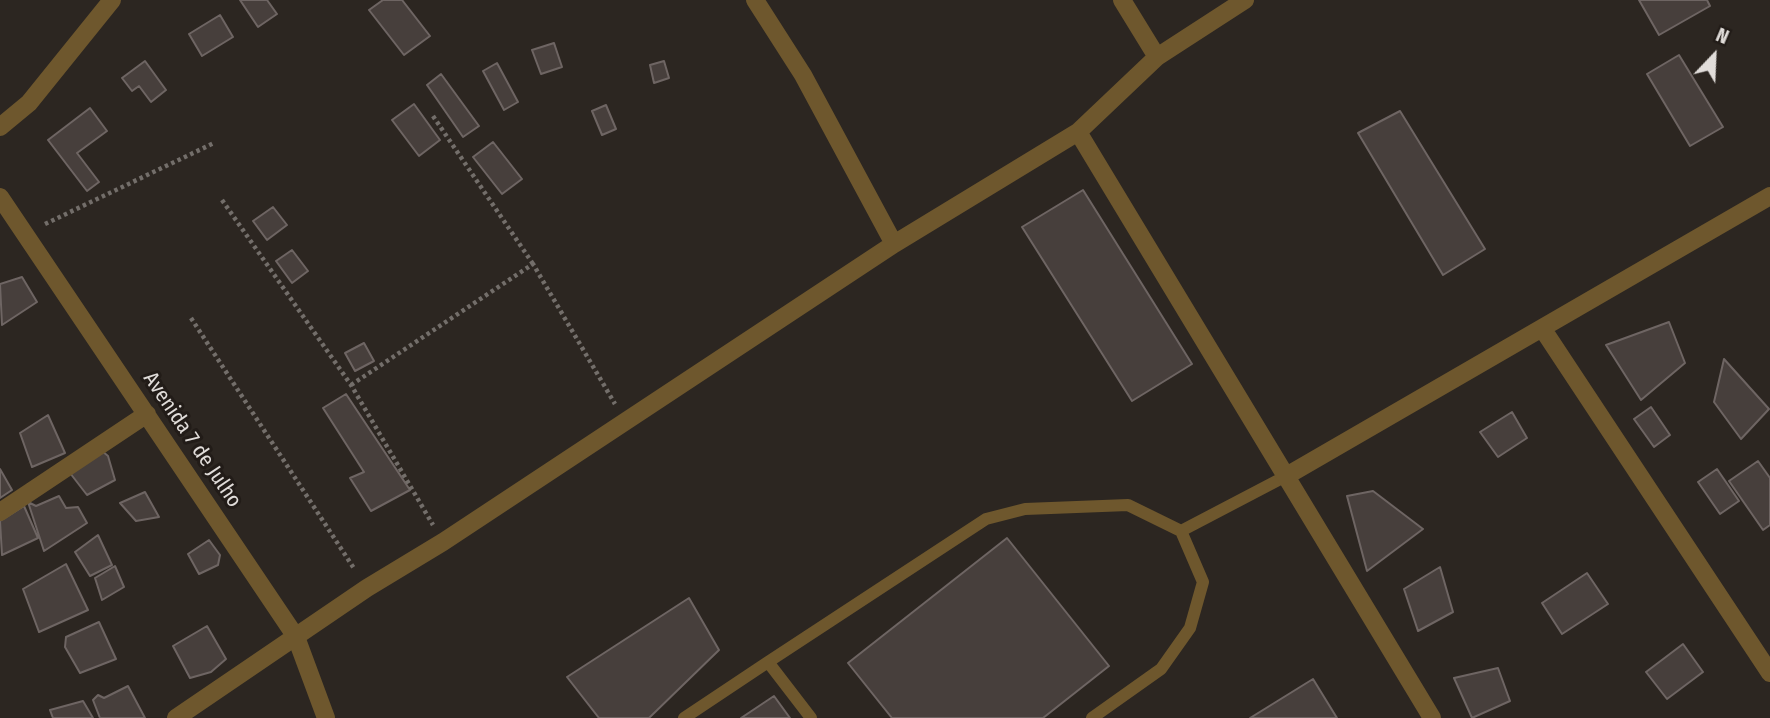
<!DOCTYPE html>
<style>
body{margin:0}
#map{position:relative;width:1770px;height:718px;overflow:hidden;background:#2c2621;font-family:"Fira Sans Condensed",sans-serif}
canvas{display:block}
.north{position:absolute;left:1679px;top:21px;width:70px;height:70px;-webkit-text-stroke:5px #221c18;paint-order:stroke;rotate:23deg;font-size:19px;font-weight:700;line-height:28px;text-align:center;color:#e1ddda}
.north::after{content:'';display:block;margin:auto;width:24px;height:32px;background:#e1ddda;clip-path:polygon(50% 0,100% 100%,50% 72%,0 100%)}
</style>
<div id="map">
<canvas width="1770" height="718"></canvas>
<div class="north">N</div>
</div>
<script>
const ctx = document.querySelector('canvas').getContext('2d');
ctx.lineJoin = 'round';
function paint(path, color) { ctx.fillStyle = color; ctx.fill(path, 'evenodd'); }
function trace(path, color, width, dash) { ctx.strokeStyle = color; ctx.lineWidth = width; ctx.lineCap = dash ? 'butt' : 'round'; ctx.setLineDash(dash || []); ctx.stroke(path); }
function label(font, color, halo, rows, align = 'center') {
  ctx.font = font + ' "Fira Sans Condensed",sans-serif'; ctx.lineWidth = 6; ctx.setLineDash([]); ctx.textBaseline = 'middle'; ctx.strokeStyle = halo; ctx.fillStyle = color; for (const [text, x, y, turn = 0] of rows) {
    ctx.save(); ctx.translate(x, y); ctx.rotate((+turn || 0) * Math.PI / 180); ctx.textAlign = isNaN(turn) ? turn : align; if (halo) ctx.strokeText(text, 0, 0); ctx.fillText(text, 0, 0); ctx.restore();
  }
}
const building = new Path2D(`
 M240 0H267L277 14 258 27Z
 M383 0H402L430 36 404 55 369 10Z
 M1639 0H1707L1710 6 1659 35Z
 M220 15 233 37 202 56 189 34Z
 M554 43 562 67 541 74 532 50Z
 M1679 55 1723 127 1690 146 1647 74Z
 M145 61 166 90 151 102 139 86 132 91 122 78Z
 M664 61 669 78 654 83 650 65Z
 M497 63 518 102 504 110 483 71Z
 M441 74 479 126 463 137 427 85Z
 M414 104 440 140 419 156 392 120Z
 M606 105 616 129 602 135 592 111Z
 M90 108 107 131 77 153 99 182 87 191 48 140Z
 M1400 111 1485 249 1443 275 1358 133Z
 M493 142 522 179 502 194 473 157Z
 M1083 190 1192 364 1132 401 1022 227Z
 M273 207 287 225 267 240 253 221Z
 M292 250 308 271 292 283 276 261Z
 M22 277 37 302 2 325 0 284Z
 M1669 322 1685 363 1641 400 1606 345Z
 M364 343 374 361 355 371 345 353Z
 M1724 359 1769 409 1741 439 1714 402Z
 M346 394 410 490 371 511 350 478 364 472 323 408Z
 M1651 407 1670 435 1654 447 1634 419Z
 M1512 412 1527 438 1498 457 1480 432Z
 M48 415 65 453 32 467 20 433Z
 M102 451 108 456 115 480 87 495 70 473Z
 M1758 461 1770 478V525L1763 530 1729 481Z
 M0 469 12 490 0 498Z
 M1717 469 1739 501 1720 514 1698 482Z
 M1373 491 1423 529 1367 571 1347 496Z
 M145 492 159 517 136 521 120 503Z
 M59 496 66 508 78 507 87 523 44 551 28 502 36 506Z
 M24 506 38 538 2 555 0 521Z
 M98 535 112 565 90 576 75 552Z
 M1007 538 1109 666 1043 718H892L848 663Z
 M209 540 220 555 218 565 199 574 188 554Z
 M66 564 88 610 39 632 23 589Z
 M115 566 124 587 102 600 95 578Z
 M1440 567 1453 612 1418 631 1404 589Z
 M1587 573 1608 604 1562 634 1542 603Z
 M689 598 719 650 649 718H599L567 677Z
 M99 622 116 659 80 673 65 647 66 637Z
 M207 626 226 659 211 672 190 678 173 646Z
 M1683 644 1703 672 1667 699 1646 672Z
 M1498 668 1510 701 1472 718 1454 678Z
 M1313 679 1337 718H1250Z
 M128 686 145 718H100L93 700 98 695 104 698Z
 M774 696 790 718H741Z
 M83 701 93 718H53L50 710Z`);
paint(building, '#473f3c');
trace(building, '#6e6563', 2);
trace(new Path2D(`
 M433 116 533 264
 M222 200 351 385 433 525
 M45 224 214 143
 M191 318 355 570
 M351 385 533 264 615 404`), '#736e6a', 4.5, [3.5, 3.5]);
trace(new Path2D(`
 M768 662 986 519 1025 509 1128 505 1181 531 1288 475
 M684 718 768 662 811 718
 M1092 718 1161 669 1190 628 1203 582 1181 531`), '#6e572d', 12);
trace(new Path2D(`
 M755 0 803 75 894 244
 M1122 0 1157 57
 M0 127 29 103 112 0
 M1078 132 1157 57 1245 0
 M0 197 296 637 326 718
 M1542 328 1770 673
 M1288 475 1770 196
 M0 512 147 414
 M176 718 367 588 443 542 894 244 1078 132 1432 718`), '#6e572d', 18);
label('21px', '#e1ddda', '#221c18', [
 ["Avenida 7 de Julho",192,440,56]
]);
</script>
